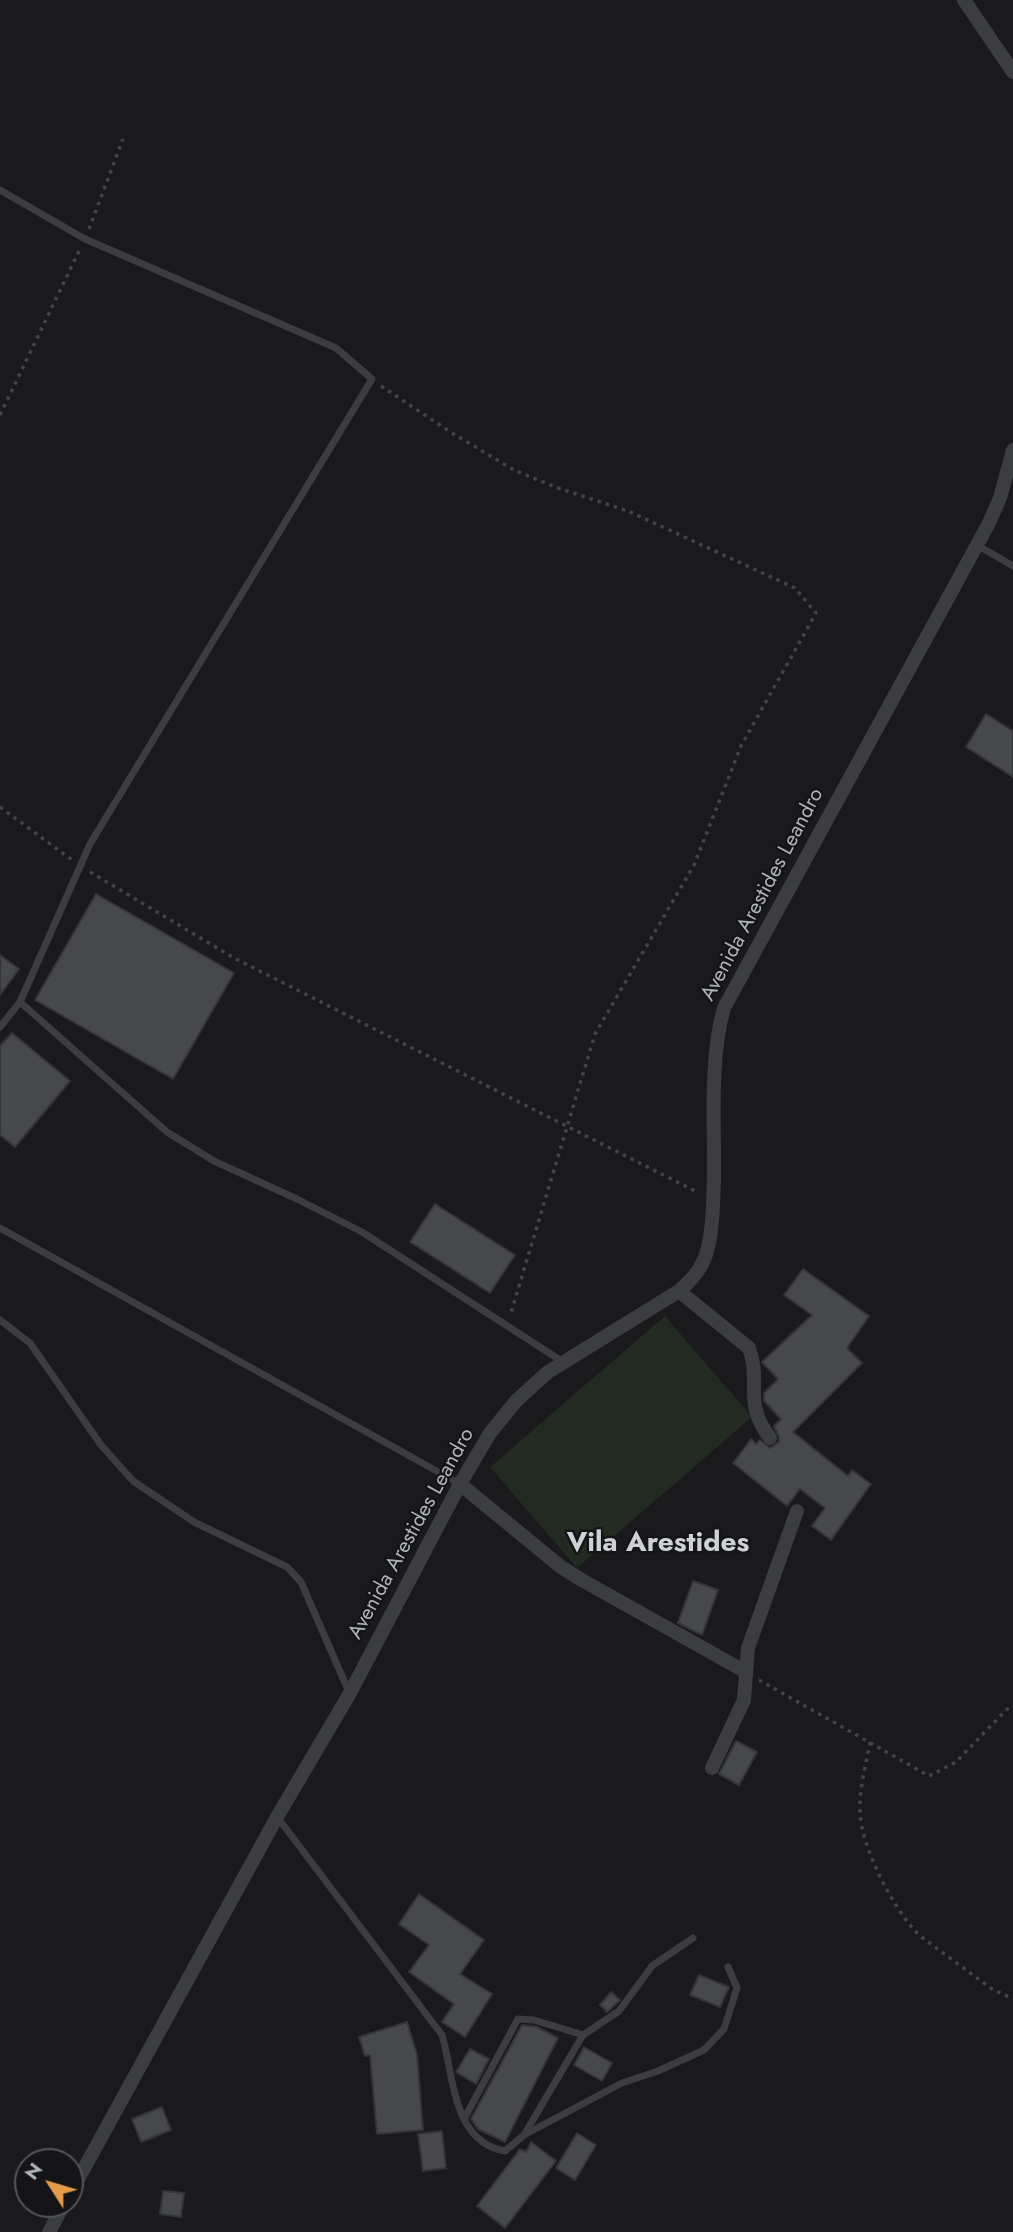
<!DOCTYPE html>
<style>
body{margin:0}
#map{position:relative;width:1013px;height:2232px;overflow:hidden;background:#1a1a1c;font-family:Jost,sans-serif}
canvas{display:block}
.north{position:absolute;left:14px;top:2148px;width:70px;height:70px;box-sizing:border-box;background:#151517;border:2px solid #525458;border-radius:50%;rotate:307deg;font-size:19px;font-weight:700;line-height:28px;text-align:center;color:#aeb3ba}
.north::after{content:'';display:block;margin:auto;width:24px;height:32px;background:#e49c4a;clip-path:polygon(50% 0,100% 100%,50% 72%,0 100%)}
</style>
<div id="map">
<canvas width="1013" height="2232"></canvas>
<div class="north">N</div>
</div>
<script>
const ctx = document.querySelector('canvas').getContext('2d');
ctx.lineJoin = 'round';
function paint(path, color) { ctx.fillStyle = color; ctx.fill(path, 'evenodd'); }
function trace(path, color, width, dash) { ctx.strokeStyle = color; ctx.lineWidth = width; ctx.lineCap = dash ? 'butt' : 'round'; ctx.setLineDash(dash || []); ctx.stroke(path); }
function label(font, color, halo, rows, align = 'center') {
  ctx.font = font + ' Jost,sans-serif'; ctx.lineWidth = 5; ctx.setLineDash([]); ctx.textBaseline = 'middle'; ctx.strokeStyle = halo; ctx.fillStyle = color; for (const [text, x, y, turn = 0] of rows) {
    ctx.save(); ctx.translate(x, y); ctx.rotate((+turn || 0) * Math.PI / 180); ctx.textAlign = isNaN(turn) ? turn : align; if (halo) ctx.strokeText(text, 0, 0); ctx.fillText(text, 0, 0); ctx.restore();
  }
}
paint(new Path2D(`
 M665 1316 752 1417 577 1568 490 1467Z`), '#222a22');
const building = new Path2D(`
 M986 714 1013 731V777L966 747Z
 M96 894 234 973 173 1079 35 1000Z
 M0 955 19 969 0 995Z
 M12 1033 70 1081 15 1147 0 1135V1046Z
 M435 1204 515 1255 490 1293 410 1242Z
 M803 1269 869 1316 847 1348 862 1363 793 1432 848 1476 852 1470 871 1484 831 1540 812 1526 825 1508 800 1489 787 1506 733 1463 751 1439 756 1444 760 1440 770 1448 779 1442V1437L774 1426 781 1419 764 1401V1393L778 1379 762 1362 812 1315 784 1295Z
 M693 1581 718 1590 702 1635 678 1623Z
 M736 1741 757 1752 739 1785 719 1774Z
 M419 1894 484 1940 460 1974 492 1994 465 2037 442 2022 454 2004 409 1972 429 1945 399 1924Z
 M699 1975 729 1987 720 2007 690 1995Z
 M611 1992 620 2000 607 2012 600 2005Z
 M407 2022 417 2055 423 2130 377 2134 370 2055 365 2056 359 2037Z
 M522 2025 537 2027 558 2038 505 2142 478 2129 471 2119Z
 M584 2047 612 2063 602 2081 574 2065Z
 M470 2049 489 2059 476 2084 456 2072Z
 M162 2107 171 2130 141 2142 132 2119Z
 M442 2131 446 2168 423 2171 418 2134Z
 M577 2133 596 2145 575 2180 556 2168Z
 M531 2142 556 2161 505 2228 477 2206 520 2149 526 2152Z
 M163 2191 184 2193 181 2217 160 2214Z`);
paint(building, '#47484c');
trace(building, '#343538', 2);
trace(new Path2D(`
 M89 229 123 139
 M381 386 452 433 514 470 555 487 628 511 795 588 816 613 741 746 694 865 595 1034 510 1316
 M0 415 80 249
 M0 807 72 860
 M90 872 234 958 699 1193
 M759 1680 929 1776 956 1762 1006 1710 1013 1706
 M870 1742C866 1765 859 1788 860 1812 861 1847 894 1911 920 1936L992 1989 1013 1999`), '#414448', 3.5, [3.5, 5]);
trace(new Path2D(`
 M0 190 85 239 336 348 372 379 90 844 20 1002 0 1027
 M977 545 1013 566
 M20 1002 167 1132 214 1161 297 1199 362 1232 563 1362
 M0 1228 460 1484
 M0 1320 30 1343 101 1445 133 1481 194 1522 287 1567 301 1582 349 1692
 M278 1818 442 2035C454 2075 452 2142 505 2151L524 2135 622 2083 658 2071 704 2050 724 2029 737 1988 728 1967
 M464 2119 518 2019 534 2020 583 2035
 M524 2135 583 2035 619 2011 652 1966 693 1938`), '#3b3d41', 7);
trace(new Path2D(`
 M964 0 1013 72
 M679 1291 749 1348C762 1383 742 1401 770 1438
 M460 1484 561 1567 580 1579 746 1672
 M712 1768 744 1700 748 1648 797 1511
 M70 2194 277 1817 350 1693 460 1484 490 1433 517 1400 548 1372 679 1291C692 1280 703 1267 707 1251 713 1230 713 1204 714 1181 715 1127 709 1059 724 1008L989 523 1000 498 1013 450
 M49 2232 64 2204`), '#3b3d41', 14);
label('21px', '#aeb3ba', '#151517', [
 ["Avenida Arestides Leandro",763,895,-62],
 ["Avenida Arestides Leandro",412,1534,-61]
]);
label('bold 28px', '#ced2d7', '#151517', [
 ["Vila Arestides",658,1544]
]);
</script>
